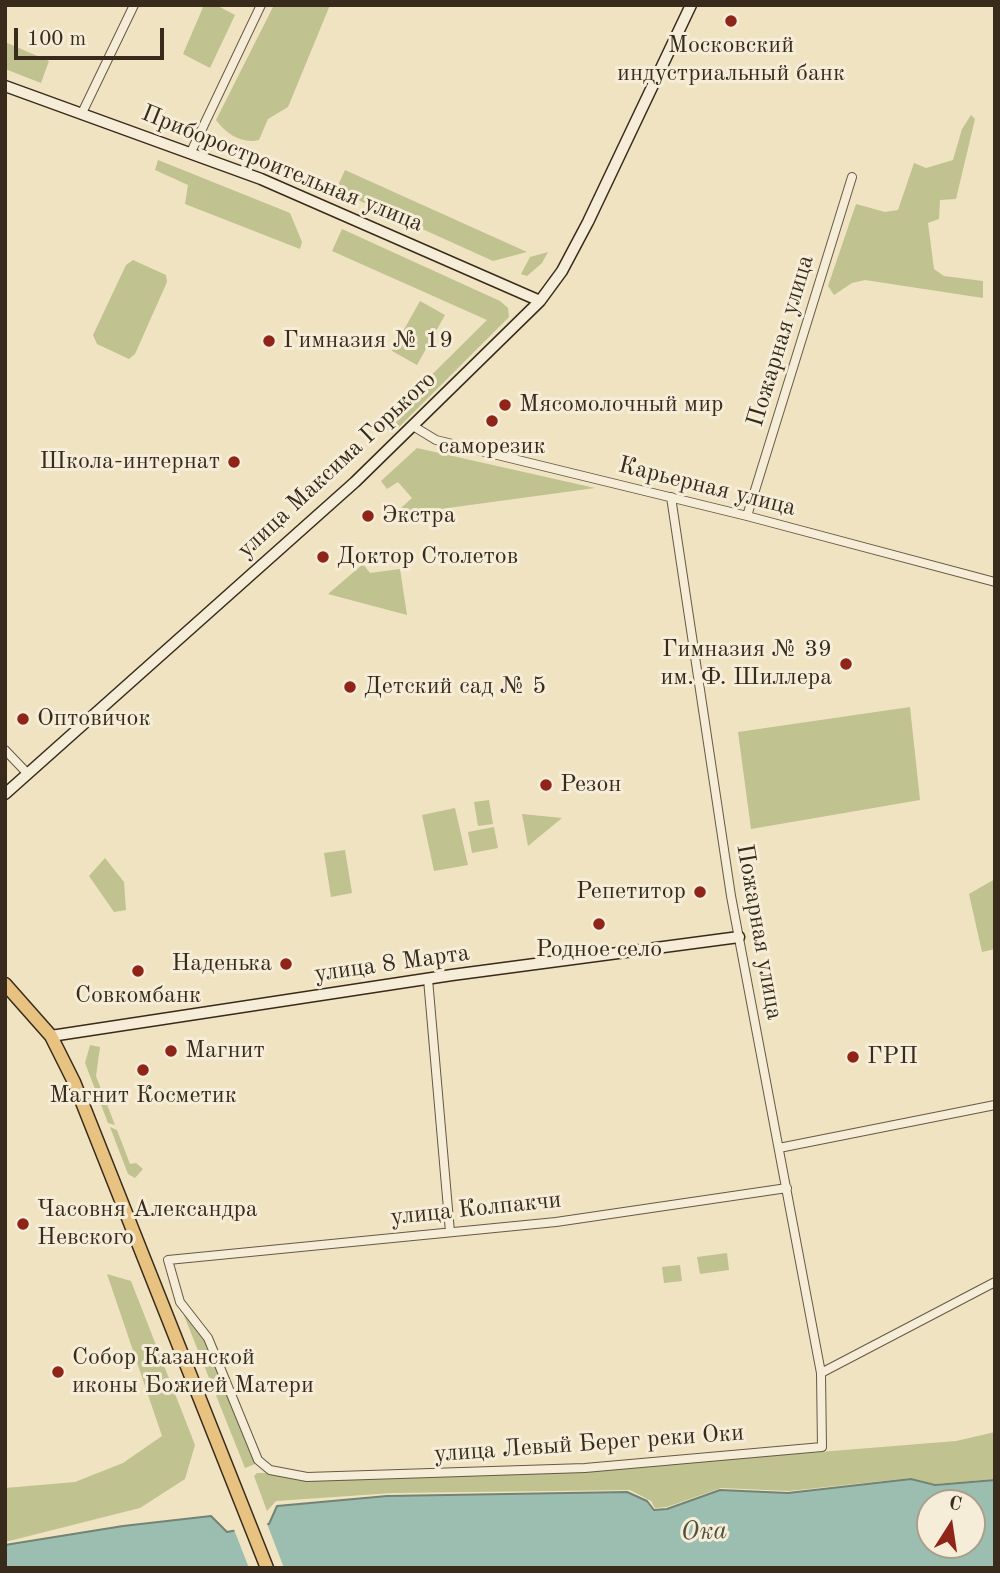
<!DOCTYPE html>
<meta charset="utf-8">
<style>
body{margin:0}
#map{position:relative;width:1000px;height:1573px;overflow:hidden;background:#f0e3c2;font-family:"Old Standard TT",serif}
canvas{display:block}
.frame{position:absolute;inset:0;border:7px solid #382b1b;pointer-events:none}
.north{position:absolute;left:916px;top:1489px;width:70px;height:70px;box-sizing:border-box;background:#f5edd7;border:2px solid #a99f8c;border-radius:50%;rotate:12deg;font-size:19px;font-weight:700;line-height:28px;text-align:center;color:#382b1b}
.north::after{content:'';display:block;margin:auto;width:24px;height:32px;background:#8f2418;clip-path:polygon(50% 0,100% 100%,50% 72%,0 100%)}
.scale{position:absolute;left:14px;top:28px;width:150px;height:32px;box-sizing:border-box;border:4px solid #382b1b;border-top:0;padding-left:9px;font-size:21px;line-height:24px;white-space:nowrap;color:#382b1b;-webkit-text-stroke:5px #f5edd7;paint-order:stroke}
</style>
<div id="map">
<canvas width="1000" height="1573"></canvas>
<div class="frame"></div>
<div class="north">С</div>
<div class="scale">100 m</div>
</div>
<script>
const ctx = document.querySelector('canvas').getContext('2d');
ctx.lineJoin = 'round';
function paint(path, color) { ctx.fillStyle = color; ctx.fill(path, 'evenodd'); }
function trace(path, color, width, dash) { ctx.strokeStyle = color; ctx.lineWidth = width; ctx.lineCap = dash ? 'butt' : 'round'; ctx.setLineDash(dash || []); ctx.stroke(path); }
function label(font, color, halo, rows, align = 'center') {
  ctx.font = font + ' "Old Standard TT",serif'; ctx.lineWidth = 6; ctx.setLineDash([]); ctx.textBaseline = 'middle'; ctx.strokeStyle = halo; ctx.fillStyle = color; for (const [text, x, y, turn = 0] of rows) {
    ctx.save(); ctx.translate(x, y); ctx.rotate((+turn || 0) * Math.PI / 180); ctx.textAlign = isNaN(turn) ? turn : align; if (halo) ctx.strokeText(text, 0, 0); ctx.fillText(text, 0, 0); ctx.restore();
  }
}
paint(new Path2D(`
 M204 5H216L235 15 210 68 183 54Z
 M274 5H330L288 107 268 119 259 140C242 144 226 134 216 120Z
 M5 42 49 61 41 83 5 69Z
 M971 115 975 119 956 199 940 200 939 219 928 223 934 269 944 276 983 281V298L865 280 852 283 834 295 828 286 856 204 885 212 898 210 914 163 926 168 953 160 962 129Z
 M158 160 290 213 302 242 300 249 185 204 188 185 155 170Z
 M345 170 527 252 493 261 336 190Z
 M342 229 500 301 508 308 509 317 392 434 382 424 487 320 332 251Z
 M548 252 542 263 527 276 521 274 530 257Z
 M133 260 166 275 167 282 135 354 129 359 97 344 93 335 126 265Z
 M420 301 445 315 417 365 392 351Z
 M417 448 595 488 426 511 411 517 400 509 412 498 398 482 387 489 381 481Z
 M363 564 370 573 400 569 407 615 328 594Z
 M910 707 920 800 751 829 738 732Z
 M489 800 493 824 478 826 474 802Z
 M455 808 468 865 434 871 422 815Z
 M522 814 562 818 528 846Z
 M494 827 498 848 472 853 468 832Z
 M345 850 352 893 331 897 324 853Z
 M105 858 124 882 126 910 114 912 89 876Z
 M995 879V949L982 952 969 894Z
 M90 1045 100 1047 96 1076 115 1125 108 1123 85 1063Z
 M110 1127 117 1130 130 1164 136 1163 143 1169 135 1178 128 1174Z
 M727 1253 729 1270 700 1274 697 1257Z
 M680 1265 682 1281 664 1283 662 1267Z
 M107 1274 131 1281 195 1445 185 1479 140 1508 5 1542V1488L75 1482 123 1463 162 1436Z
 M181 1308 203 1338 255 1464 245 1468Z
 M995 1432V1479L935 1484 911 1478 789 1491 721 1488 667 1507 655 1508 651 1501 630 1490 393 1493 276 1501 267 1511 254 1476 257 1473 585 1471 956 1441Z`), '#c0c28f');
const water = new Path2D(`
 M911 1479 935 1485 995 1480V1568H5V1545L123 1526 211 1516 227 1532 269 1524 277 1506 387 1496 627 1492 647 1501 654 1510 667 1509 720 1490 788 1493ZM930 1503H972V1545H930Z`);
paint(water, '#9bbeb0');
trace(water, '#738374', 2);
paint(new Path2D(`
 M266 1521 284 1568H249L233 1527Z`), '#f0e3c2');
const street = new Path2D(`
 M82 113 134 5
 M191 152 261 5
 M413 426 436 440 747 516 995 582
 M671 497 731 896 821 1373 822 1447 585 1468 307 1477 270 1470 258 1460 208 1338 180 1302 168 1260 556 1222 787 1188
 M747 516 852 177
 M5 750 28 774
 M428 979 450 1232
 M779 1148 995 1105
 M821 1373 995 1282`);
const secondary = new Path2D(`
 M5 86 261 179 540 301
 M5 794 355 482 540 301 562 271 588 222 691 5
 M51 1036 452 975 739 937`);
const primary = new Path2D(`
 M5 984 51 1036 74 1082 267 1568`);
trace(street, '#665945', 10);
trace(secondary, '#382b1b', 13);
trace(primary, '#382b1b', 15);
trace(street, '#f5edd7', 8);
trace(secondary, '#f5edd7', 10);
trace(primary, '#e8c281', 12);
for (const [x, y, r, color] of [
 [731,21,7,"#8f2418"],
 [269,341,7,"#8f2418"],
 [505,405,7,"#8f2418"],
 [492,421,7,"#8f2418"],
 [234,462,7,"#8f2418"],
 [368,516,7,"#8f2418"],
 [323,557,7,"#8f2418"],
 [846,664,7,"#8f2418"],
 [350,687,7,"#8f2418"],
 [23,719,7,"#8f2418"],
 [546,785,7,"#8f2418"],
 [700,892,7,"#8f2418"],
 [599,924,7,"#8f2418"],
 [286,964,7,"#8f2418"],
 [138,971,7,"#8f2418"],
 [171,1051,7,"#8f2418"],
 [853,1057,7,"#8f2418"],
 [143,1070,7,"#8f2418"],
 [23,1224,7,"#8f2418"],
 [58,1372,7,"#8f2418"]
]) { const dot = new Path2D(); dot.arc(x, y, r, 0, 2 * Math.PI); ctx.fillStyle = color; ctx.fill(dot); trace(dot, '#f5edd7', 2.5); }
label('24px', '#382b1b', '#f5edd7', [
 ["Московский",731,46,"center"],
 ["индустриальный банк",731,74,"center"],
 ["Гимназия № 19",283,341],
 ["Мясомолочный мир",519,405],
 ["саморезик",492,447,"center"],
 ["Школа-интернат",220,462,"right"],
 ["Экстра",382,516],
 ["Доктор Столетов",337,557],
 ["Гимназия № 39",832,650,"right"],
 ["им. Ф. Шиллера",832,678,"right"],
 ["Детский сад № 5",364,687],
 ["Оптовичок",37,719],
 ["Резон",560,785],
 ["Репетитор",686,892,"right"],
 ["Родное село",599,950,"center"],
 ["Наденька",272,964,"right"],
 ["Совкомбанк",138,996,"center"],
 ["Магнит",185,1051],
 ["ГРП",867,1057],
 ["Магнит Косметик",143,1096,"center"],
 ["Часовня Александра",37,1210],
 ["Невского",37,1238],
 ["Собор Казанской",72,1358],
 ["иконы Божией Матери",72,1386]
], 'left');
label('24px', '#382b1b', '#f5edd7', [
 ["Приборостроительная улица",282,169,22],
 ["Пожарная улица",781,341,-73],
 ["улица Максима Горького",337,465,-43],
 ["Карьерная улица",707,487,14],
 ["Пожарная улица",759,932,80],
 ["улица 8 Марта",392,964,-8],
 ["улица Колпакчи",476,1209,-6],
 ["улица Левый Берег реки Оки",589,1444,-4]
]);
label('italic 26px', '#515040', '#f5edd7', [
 ["Ока",704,1532,-2]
]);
</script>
